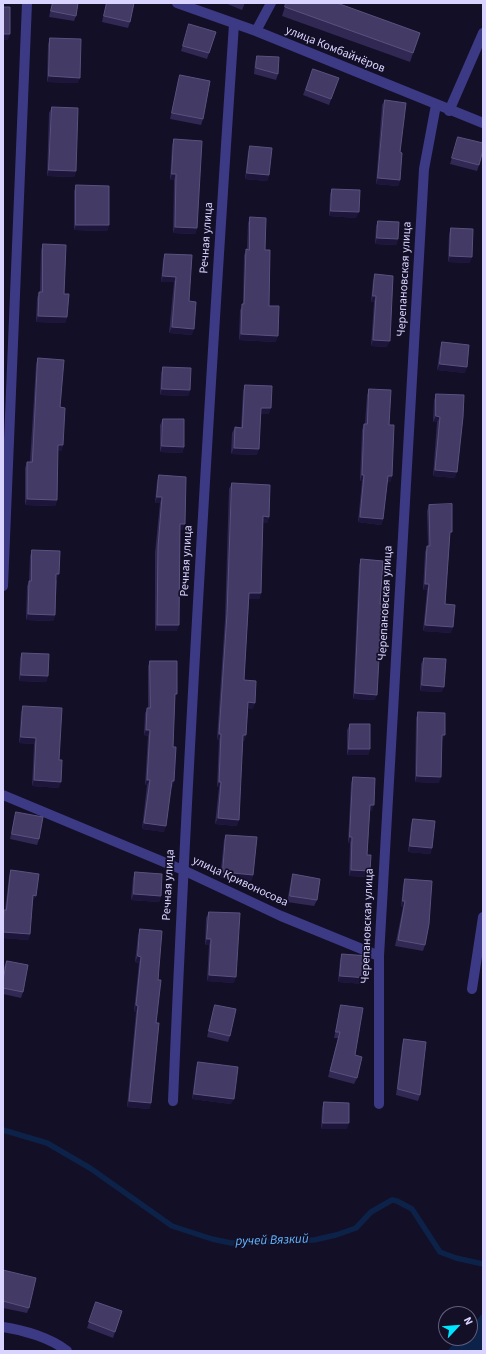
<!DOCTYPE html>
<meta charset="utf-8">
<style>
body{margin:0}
#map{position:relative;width:486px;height:1354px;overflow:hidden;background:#130f26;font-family:"Source Sans 3",sans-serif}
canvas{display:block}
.frame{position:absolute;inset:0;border:4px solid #d9d4ff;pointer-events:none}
.north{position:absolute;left:438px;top:1306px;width:40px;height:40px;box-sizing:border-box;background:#130f26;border:1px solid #625e7d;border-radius:50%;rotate:64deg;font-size:11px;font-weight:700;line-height:16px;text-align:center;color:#d9d4ff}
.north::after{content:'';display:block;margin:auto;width:14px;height:18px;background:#00e5ff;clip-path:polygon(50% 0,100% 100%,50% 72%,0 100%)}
</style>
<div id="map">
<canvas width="486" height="1354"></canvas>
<div class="frame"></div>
<div class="north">N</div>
</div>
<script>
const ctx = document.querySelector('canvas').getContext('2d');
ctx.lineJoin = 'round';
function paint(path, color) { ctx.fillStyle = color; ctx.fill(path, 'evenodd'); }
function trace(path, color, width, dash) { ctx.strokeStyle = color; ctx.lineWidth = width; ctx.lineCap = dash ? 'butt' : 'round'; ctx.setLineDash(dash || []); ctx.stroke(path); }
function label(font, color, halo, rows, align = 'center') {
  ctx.font = font + ' "Source Sans 3",sans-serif'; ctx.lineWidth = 3.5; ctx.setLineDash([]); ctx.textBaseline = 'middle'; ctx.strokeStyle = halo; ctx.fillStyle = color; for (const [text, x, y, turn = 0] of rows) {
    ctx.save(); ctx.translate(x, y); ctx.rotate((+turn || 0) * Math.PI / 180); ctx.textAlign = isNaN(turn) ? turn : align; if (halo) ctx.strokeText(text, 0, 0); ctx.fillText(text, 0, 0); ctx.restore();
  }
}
paint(new Path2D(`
 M483 1313V1351H447L459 1338H470V1327Z`), '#0c2248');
trace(new Path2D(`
 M3 1130 47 1143 90 1168 172 1226 212 1239 231 1243 314 1240 336 1235 356 1228 371 1212 392 1200 397 1201 412 1209 440 1252 456 1258 483 1264`), '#0c2248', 5.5);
trace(new Path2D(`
 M177 3 256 31 483 123
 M256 31 271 3
 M449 111 483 33
 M3 586 27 3
 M3 795 183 870 281 916 379 956
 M472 989 483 917
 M173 1101C188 741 210 383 234 24
 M379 1104V956L424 169 436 105
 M3 1327C24 1330 51 1338 67 1351`), '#3d3a85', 10);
paint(new Path2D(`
 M52 3H78L76 16 74 21 49 17Z
 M106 3H134L130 22 128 28 102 22Z
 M225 3H245L242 10Z
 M286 3 420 33 410 62 282 16Z
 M189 24 209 53 207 59 181 51Z
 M50 38 78 83 47 82 48 44Z
 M257 56 278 74 276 80 254 74 255 62Z
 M313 69 339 78 329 105 303 95Z
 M180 75 203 119 201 125 170 119 178 80Z
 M385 100 400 152V180L398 186 376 184 382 105Z
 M52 107 76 171 74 177 47 176 49 113Z
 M458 137 479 165 477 171 450 164Z
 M174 139 197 228 195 234 173 233 174 180H170L172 145Z
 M250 146 269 175 267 181 245 179 248 152Z
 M76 185 109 225 107 231 74 230V191Z
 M332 189 356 218 329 216 330 194Z
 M250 217 265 250 269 306 276 342 239 340 240 310 243 304 244 255 247 249 248 223Z
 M378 221 398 239 396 245 375 244 376 226Z
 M451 228 470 263 448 262 449 234Z
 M43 244 64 294 67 317 65 323 36 322 37 298 39 292H40L41 250Z
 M165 254 189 301 192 335 169 333 174 282H161L163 260Z
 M375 274 387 347 371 346 374 302H371L373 280Z
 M442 342 465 373 437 370 440 348Z
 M38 358 60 407 63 445 61 451H58L57 500 55 506 25 505V468L27 462H30L36 364Z
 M163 367 190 390 188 396 160 395 161 373Z
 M245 385 269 414H261L257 455 231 454 232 433 235 427 241 428 243 391Z
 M369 389 389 425 392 476 390 482H387L383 519 381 525 358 522 362 481H360L362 430 364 424H365L367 395Z
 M436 394 455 478 433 476 437 422H433L434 400Z
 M163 419 184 447 182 453 160 452V425Z
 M159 475 183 530H180L177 631H155V553L160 503H155L157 481Z
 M232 483 269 517 267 523 263 522 261 593 259 599H249L244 680 253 709 248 708 246 735 244 741H243L237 826 215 824 219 787H217L219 740 217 739 225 619 229 489Z
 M429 505 450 537 445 604 451 633 423 631 427 590H423L425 552 427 546H428L427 511Z
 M32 550 57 580 55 615 53 621 26 620 27 586 29 582 30 556Z
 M361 559 380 604 375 700 353 699 359 565Z
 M22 653 48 676 46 682 19 681 20 658Z
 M424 658 442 692 420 691 421 664Z
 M150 661 175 700 173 747 174 781 172 787H171L164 832 142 829 147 785H145L148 736 144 735 145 713 148 708V666Z
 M23 706 59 760V788L32 786 34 744 19 743 21 712Z
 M418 712 442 741 439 783 415 782 416 718Z
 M350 724 370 749 368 755H347V730Z
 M353 777 372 811H370L367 855 368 877 349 876 350 843H348L351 783Z
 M16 812 39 839 37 845 10 839 14 818Z
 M413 819 432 848 430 854 408 852 411 824Z
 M226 835 253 875 251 881 220 878 224 840Z
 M11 870 33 901H32L30 934 28 940 3 938V913L4 910H5L9 876Z
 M135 872 161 896 159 902 131 900 133 878Z
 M293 874 317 900 314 906 287 902 291 880Z
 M405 879 425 945 423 951 395 946 403 907H401L403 885Z
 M209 912 234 983 207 981 209 945H205L206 918Z
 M140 929 158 980 151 1103 149 1109 127 1107 136 1012 134 1011 139 963 135 962 138 935Z
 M342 954 365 984 338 982 340 960Z
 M7 961 23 992 21 998 3 994V975L4 967Z
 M215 1005 230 1036 228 1042 207 1037 213 1010Z
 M341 1005 357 1078 354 1084 328 1077 338 1038H334L339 1011Z
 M404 1039 420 1095 418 1101 396 1095 402 1045Z
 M198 1062 231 1104 192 1099 196 1068Z
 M324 1102 347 1129H321L322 1108Z
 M3 1270 29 1308 27 1313 3 1308Z
 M96 1302 122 1311 113 1338 87 1328Z`), '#312854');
paint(new Path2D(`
 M3 34H10L8 40H3Z
 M49 76 80 78 78 83 47 82Z
 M49 170 76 171 74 177 47 176Z
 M247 173 269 175 267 181 245 179Z
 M172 174H176L174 180H170Z
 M378 178 400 180 398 186 376 184Z
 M331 211 359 212 356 218 329 216Z
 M76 225H109L107 231 74 230Z
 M175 227 197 228 195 234 173 233Z
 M377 238 398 239 396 245 375 244Z
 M450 256 472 257 470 263 448 262Z
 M163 276 176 277 174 282H161Z
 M373 296H376L374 302H371Z
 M38 316 67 317 65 323 36 322Z
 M172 327 194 329 192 335 169 333Z
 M241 334 278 336 276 342 239 340Z
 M373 340 390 341 387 347 371 346Z
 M440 364 467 367 465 373 437 370Z
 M162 389 190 390 188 396 160 395Z
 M261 408H271L269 414H259Z
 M436 416 440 417 437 422H433Z
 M58 445H63L61 451H55Z
 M162 446 184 447 182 453 160 452Z
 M234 448 259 449 257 455 231 454Z
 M435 470 457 472 455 478 433 476Z
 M362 475H364L362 481H360Z
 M388 476H392L390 482H386Z
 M157 497H162L160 503H155Z
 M27 499 57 500 55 506 25 505Z
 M263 516 269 517 267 523 261 522Z
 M360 517 383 519 381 525 358 522Z
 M180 524H185L183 530H178Z
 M56 574H59L57 580 54 579Z
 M425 584H429L427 590H423Z
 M249 593H261L259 599H247Z
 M28 614 55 615 53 621 26 620Z
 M157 625H179L177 631H155Z
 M425 625 453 627 451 633 423 631Z
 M21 675 48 676 46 682 19 681Z
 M422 685 444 687 442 692 420 691Z
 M355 693 377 695 375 700 353 699Z
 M248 702 255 703 253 709 246 708Z
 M146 730H150L148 736 144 735Z
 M219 734H221L219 740 217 739Z
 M243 735H246L244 741H241Z
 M442 735H445L442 741H440Z
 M21 737 36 738 34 744 19 743Z
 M349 749H370L368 755H347Z
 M417 776 441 777 439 783 415 782Z
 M34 780 61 782 59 788 32 786Z
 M147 780H150L147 785H145Z
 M172 781H174L172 787 170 786Z
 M219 782H221L219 787H217Z
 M370 805H374L372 811H368Z
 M218 818 239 820 237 826 215 824Z
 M144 823 166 826 164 832 142 829Z
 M350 837H352L350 843H348Z
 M410 846 432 848 430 854 408 852Z
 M351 870 370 871 368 877 349 876Z
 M223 872 253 875 251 881 220 878Z
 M134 894 161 896 159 902 131 900Z
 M33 895 36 896 33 901H31Z
 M403 901H405L403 907H401Z
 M3 932 30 934 28 940 3 938Z
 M207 939H211L209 945H205Z
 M138 956 141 957 139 963 135 962Z
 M209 975 236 977 234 983 207 981Z
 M340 976 368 978 365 984 338 982Z
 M136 1005 138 1006 136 1012 134 1011Z
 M194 1094 234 1099 231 1104 192 1099Z
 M129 1101 151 1103 149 1109 127 1107Z
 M323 1123H349L347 1129H321Z`), '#1d163a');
const building = new Path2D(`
 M53 3H78L76 16 51 11Z
 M107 3H134L130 22 104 16Z
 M286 3H337L420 33 413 53 285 7Z
 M3 7H10V34H3Z
 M189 24 216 32 209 53 183 46Z
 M50 38 81 39 80 78 49 76Z
 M257 56 279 57 278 74 256 68Z
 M313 69 339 78 331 99 306 90Z
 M180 75 210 81 203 119 172 113Z
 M385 100 406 103 400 152 402 153 400 180 378 178Z
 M52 107 78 108 76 171 49 170Z
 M458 137 483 143V150L479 165 452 158Z
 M174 139 202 141 197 228 175 227 176 174H172Z
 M250 146 272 148 269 175 247 173Z
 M76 185 109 186V225H76Z
 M332 189 360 190 359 212 331 211Z
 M250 217 266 218 265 250H270L269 306H279L278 336 241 334 242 304H244L246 249 249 250Z
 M378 221 399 222 398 239 377 238Z
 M451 228 473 229 472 257 450 256Z
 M43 244 66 245 64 294H69L67 317 38 316 39 292H42Z
 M165 254 192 255 189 301 196 302 194 329 172 327 176 277 163 276Z
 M375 274 393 276 390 341 373 340 376 296H373Z
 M442 342 469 345 467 367 440 364Z
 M38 358 64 360 60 407 65 408 63 445H58L57 500 27 499V462H32Z
 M163 367 191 368 190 390 162 389Z
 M245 385 272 386 271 408H261L259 449 234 448 235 427 242 428Z
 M369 389 391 390 389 425H394L392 476H388L383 519 360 517 364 475H362L364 424H367Z
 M436 394 464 395 463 417 457 472 435 470 440 417 436 416Z
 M163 419H184V447L162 446Z
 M159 475 186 477 185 524H180L179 625H157L158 547 162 497H157Z
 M232 483 270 485 269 517 263 516 261 593H249L244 680 256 681 255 703 248 702 246 735H243L239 820 218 818 221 782H219L221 734H219L227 614Z
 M452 504V532H450L445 604 455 605 453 627 425 625 429 584H425L427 546H430L429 505Z
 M32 550 60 551 59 574H56L55 615 28 614 29 581H31Z
 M361 559 383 561 380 604H382L377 695 355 693Z
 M22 653 49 654 48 676 21 675Z
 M424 658 446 659 444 687 422 685Z
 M150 661H177V694H175L173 747H176L174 781H172L166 826 144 823 150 780H147L150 730H146L147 708H150Z
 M23 706 62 708 59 760H62L61 782 34 780 36 738 21 737Z
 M418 712 445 713V735H442L441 777 417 776Z
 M350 724H370V749H349Z
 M353 777 375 778 374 805H370L367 855H371L370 871 351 870 352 837H350Z
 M16 812 43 817 39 839 12 834Z
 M413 819 435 821 432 848 410 846Z
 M226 835 257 837 253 875 223 872Z
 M11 870 39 874 36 896 33 895 30 934 3 932 4 910H6Z
 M135 872 162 874 161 896 134 894Z
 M293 874 320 879 317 900 290 896Z
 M405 879 432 881 429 924 425 945 398 940 405 901H403Z
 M209 912 240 913 236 977 209 975 211 939H207Z
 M140 929 162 931 158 980H161L156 1023H159L151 1103 129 1101 138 1006 136 1005 141 957 138 956Z
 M342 954 369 956 368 978 340 976Z
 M7 961 28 965 23 992 3 988V981Z
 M215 1005 236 1009 230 1036 209 1031Z
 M341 1005 363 1008 355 1055 362 1057 357 1078 330 1071 340 1032H336Z
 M404 1039 426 1042 420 1095 398 1089Z
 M198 1062 238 1067 234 1099 194 1094Z
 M324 1102 349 1103V1123H323Z
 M3 1270 36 1278 29 1308 3 1301Z
 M96 1302 122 1311 115 1332 89 1322Z`);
paint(building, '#433a66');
trace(building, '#5a527e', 1);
label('12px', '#d9d4ff', '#130f26', [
 ["улица Комбайнёров",335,50,22],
 ["Речная улица",207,238,-86],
 ["Черепановская улица",405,279,-87],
 ["Речная улица",187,561,-87],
 ["Черепановская улица",386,603,-87],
 ["улица Кривоносова",240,882,25],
 ["Речная улица",169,885,-87],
 ["Черепановская улица",368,926,-88]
]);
label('italic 13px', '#62b6ff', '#130f26', [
 ["ручей Вязкий",272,1241,-2]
]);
</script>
